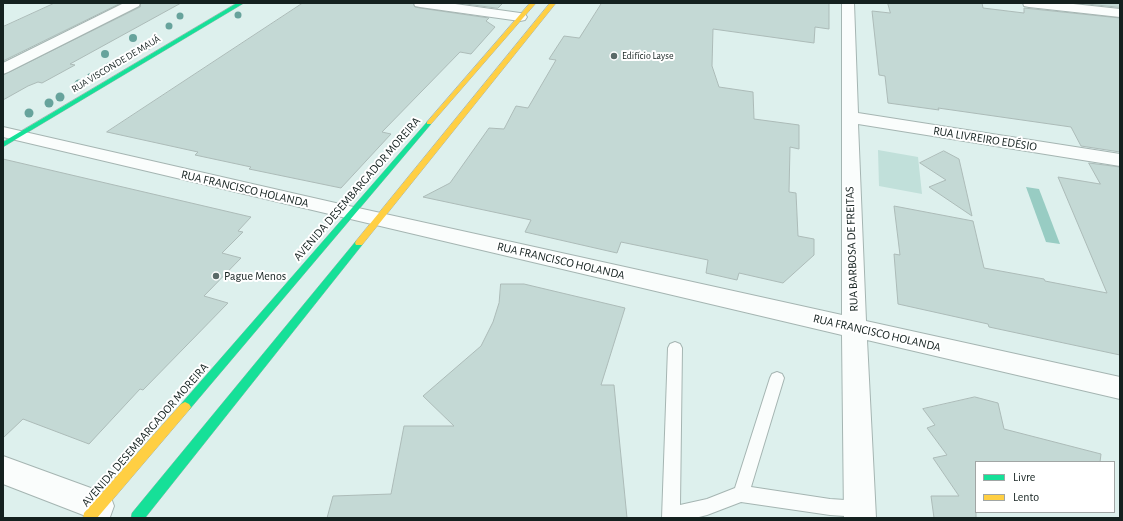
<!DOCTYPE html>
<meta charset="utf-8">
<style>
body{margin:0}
#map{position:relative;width:1123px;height:521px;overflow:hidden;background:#ddf0ed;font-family:"Alegreya Sans",sans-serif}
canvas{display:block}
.frame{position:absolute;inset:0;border:4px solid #14211f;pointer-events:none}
.legend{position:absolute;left:975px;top:461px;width:140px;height:52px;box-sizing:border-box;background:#fff;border:1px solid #a1a6a5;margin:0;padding:5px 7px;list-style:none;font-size:12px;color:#14211f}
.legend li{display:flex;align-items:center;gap:8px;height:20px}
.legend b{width:20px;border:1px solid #a1a6a5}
</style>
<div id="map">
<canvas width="1123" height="521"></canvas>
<div class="frame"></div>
<ul class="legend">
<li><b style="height:5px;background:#16e098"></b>Livre</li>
<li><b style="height:5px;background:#ffcf43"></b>Lento</li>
</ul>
</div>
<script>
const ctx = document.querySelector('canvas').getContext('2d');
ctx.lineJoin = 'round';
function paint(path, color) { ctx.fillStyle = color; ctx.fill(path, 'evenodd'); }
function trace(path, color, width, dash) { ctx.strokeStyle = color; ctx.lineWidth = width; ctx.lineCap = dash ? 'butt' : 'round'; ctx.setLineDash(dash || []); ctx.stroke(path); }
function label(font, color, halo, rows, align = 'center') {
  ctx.font = font + ' "Alegreya Sans",sans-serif'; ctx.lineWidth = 4; ctx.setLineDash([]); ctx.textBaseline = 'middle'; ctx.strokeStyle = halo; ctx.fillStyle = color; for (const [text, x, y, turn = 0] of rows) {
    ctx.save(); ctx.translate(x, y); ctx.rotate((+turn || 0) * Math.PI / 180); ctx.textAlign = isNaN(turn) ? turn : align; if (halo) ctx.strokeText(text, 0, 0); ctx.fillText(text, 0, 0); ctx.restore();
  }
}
paint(new Path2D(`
 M878 150 918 157 922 194 879 186Z`), '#c1e0da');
paint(new Path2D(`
 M1026 187 1039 189 1060 244 1046 242Z`), '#98ccc3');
const building = new Path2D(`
 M55 3H121L3 61V27Z
 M141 3H181L70 64 75 65 42 83 38 82 28 86 3 100V75L140 7Z
 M303 3H413L415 7 420 8 489 18 486 21 495 27 471 54 460 52 382 132 391 134 341 188 249 169 251 167 195 155 198 152 107 132Z
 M459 3H503L498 8Z
 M602 3H829V29L815 27 814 43 713 29 712 66 719 87 753 92 754 119 799 125V149L790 147 789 192 796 193 798 236 814 239V255L783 283 739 273 737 280 706 273 708 260 621 242 617 253 525 232 531 220 423 197 450 183 489 128 504 129 516 106 528 108 556 60 549 59 564 36 579 38Z
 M888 3H982L983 8 1024 13V8L1120 18V152L1081 146 1071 127 938 108 939 110 888 103 885 76 879 75 872 11 890 13Z
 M1078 3H1120V7Z
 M944 151 959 159 972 216 929 187 946 180 920 163Z
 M3 159 251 217 238 231 243 232 222 253 241 258 204 296 228 303 143 390 140 389 89 444 23 419 3 438Z
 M1089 163 1120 167V355L989 327 988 324 898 304 894 254 900 255 894 206 973 221 984 268 1044 279 1045 281 1107 293 1058 177 1100 184Z
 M501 284H524L625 308 601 385H614L627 518H327L333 496 391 494 404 426H454L423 396 481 346 493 322 499 303Z
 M975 397 998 403 1004 429 1101 454 1100 462H976V518H934L931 496H959L933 458 947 455 927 428 935 425 923 409Z`);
paint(building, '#c4d9d5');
trace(building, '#acbbb8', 1);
const lane = new Path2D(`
 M675 342 680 344 682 348 680 505 707 499 735 488 770 378 772 374 777 372 782 374 784 378 751 487 830 499 860 501 866 503 868 509 866 515 860 517 830 515 741 502 707 515 695 518H662L668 348 670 344Z`);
const street = new Path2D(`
 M124 3H140L139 6 8 72 3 74V63Z
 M414 3H448L520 13 525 14 527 17 525 20 520 21 420 7 415 6Z
 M842 3H854L858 113 1120 154V166L858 124 866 321 1120 377V399L867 340 876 518H844L842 335 3 137V127L340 204 842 315Z
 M1023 3H1064L1120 9V17L1029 7 1024 6Z
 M3 456 110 495 114 506 110 517 91 518 3 484Z`);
const fast = new Path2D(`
 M237 3H244L3 147V142Z
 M429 121 431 122V124L189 410 185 412 181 410 179 407 181 404 427 122Z
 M359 240 363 243 362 245 145 518H131L132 513 356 241Z`);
const slow = new Path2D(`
 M530 3H536L431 124H427V122Z
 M550 3H556L362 245H356L355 243 356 241Z
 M185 402 189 404 191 407 189 410 97 518H83L84 513 181 404Z`);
trace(lane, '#a5b5b2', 2);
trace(street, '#a5b5b2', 2);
trace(fast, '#a5b5b2', 1);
trace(slow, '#a5b5b2', 1);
paint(lane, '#fafdfc');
paint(street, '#fafdfc');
paint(fast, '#16e098');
paint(slow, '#ffcf43');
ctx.fillStyle = '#67a39c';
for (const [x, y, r] of [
 [238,15,3.5],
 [180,16,3.5],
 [169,26,3.5],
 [133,38,4],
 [147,46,4],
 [136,51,4],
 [105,54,4],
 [125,58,4],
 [110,66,4],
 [91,77,4],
 [79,84,4.5],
 [60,97,4.5],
 [49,103,4.5],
 [29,113,4.5]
]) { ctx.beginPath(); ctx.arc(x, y, r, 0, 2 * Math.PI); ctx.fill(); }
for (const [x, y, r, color] of [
 [614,56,4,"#5a6967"],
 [216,276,4,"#5a6967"]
]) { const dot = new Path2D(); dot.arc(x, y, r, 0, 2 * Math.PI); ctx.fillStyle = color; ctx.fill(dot); trace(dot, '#fff', 1.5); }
label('10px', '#14211f', '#fff', [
 ["Edifício Layse",622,56]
], 'left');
label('10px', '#14211f', '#fff', [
 ["RUA VISCONDE DE MAUÁ",116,64,-31]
]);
label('12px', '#14211f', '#fff', [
 ["RUA LIVREIRO EDÉSIO",985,139,9],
 ["RUA FRANCISCO HOLANDA",245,189,13],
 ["AVENIDA DESEMBARGADOR MOREIRA",357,189,-49],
 ["RUA BARBOSA DE FREITAS",852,249,-92],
 ["RUA FRANCISCO HOLANDA",561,261,13],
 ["RUA FRANCISCO HOLANDA",877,333,13],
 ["AVENIDA DESEMBARGADOR MOREIRA",145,435,-49]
]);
label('12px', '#14211f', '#fff', [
 ["Pague Menos",224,276]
], 'left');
</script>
